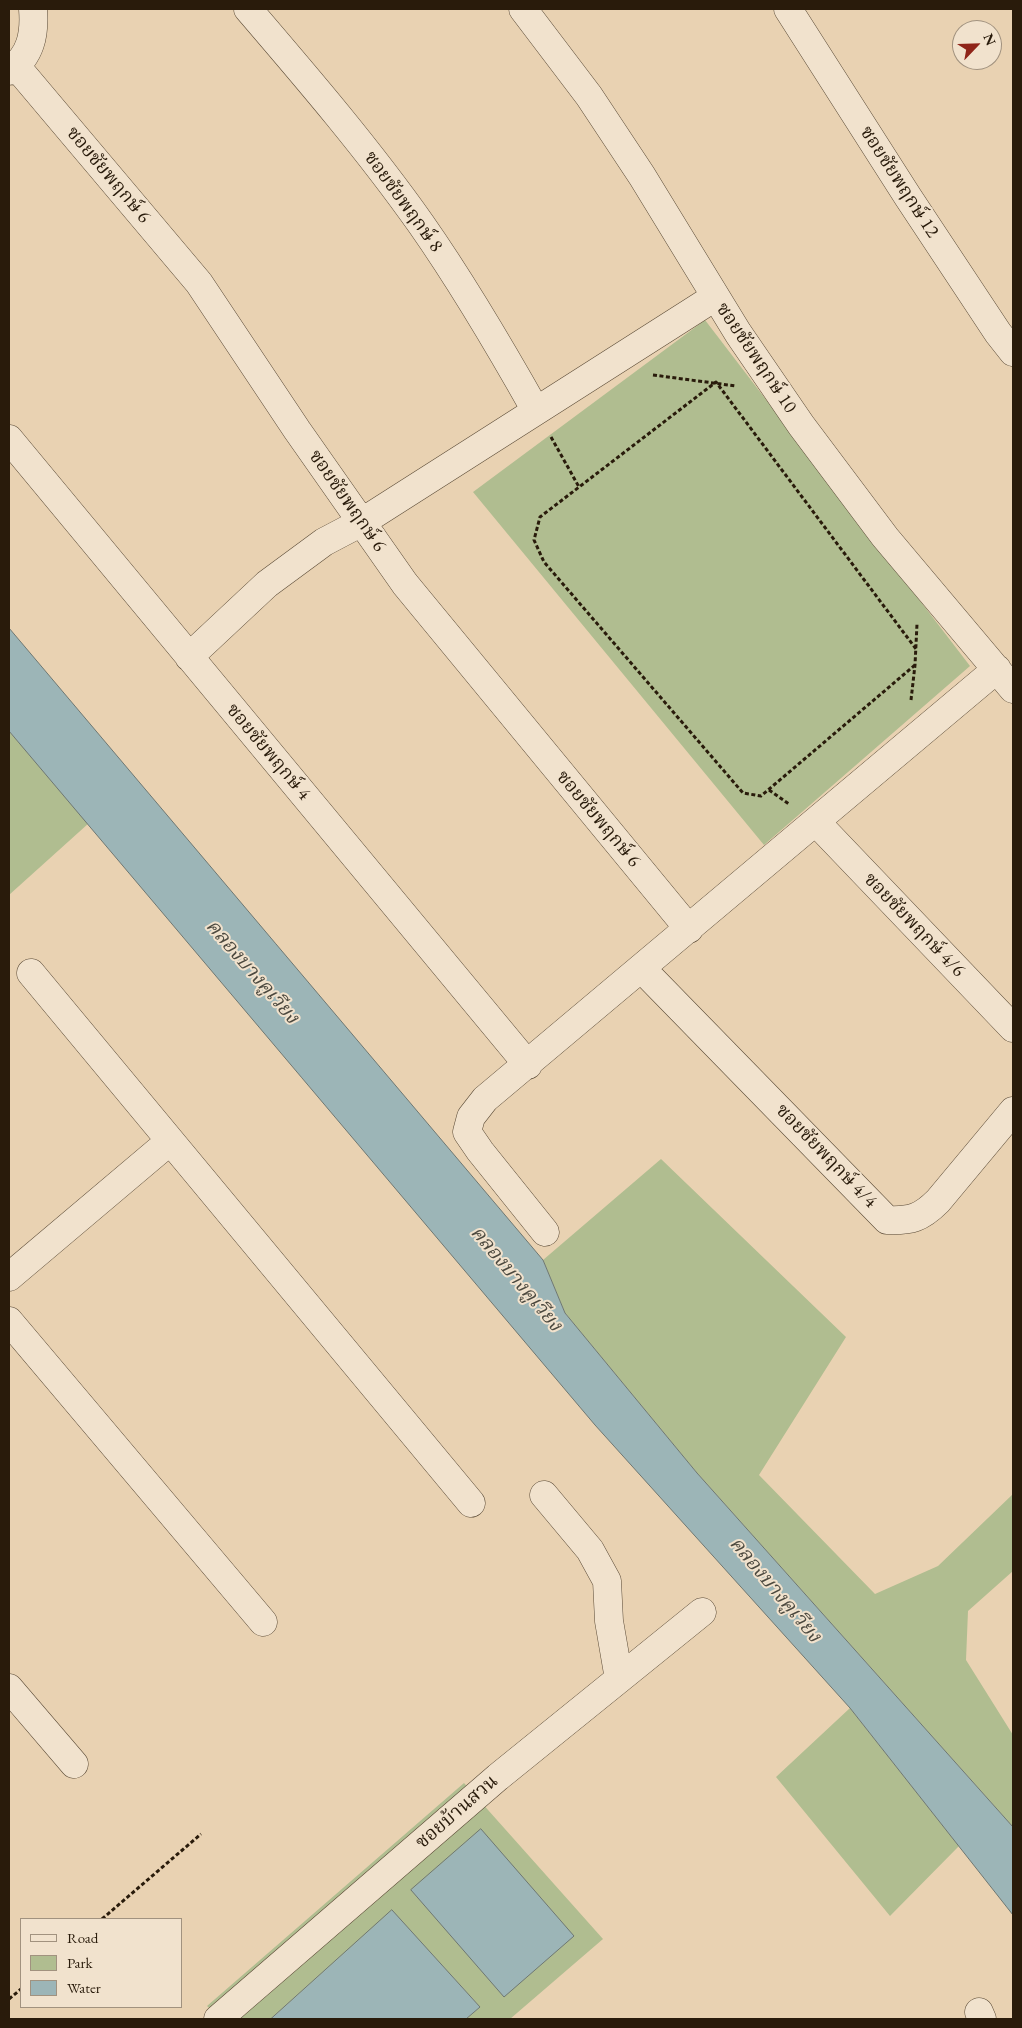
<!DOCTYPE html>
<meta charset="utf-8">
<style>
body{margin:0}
#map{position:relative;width:1022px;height:2028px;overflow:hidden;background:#e9d2b2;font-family:"EB Garamond",serif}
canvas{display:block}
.frame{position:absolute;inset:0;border:10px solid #291b0b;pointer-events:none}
.legend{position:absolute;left:20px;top:1918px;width:162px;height:90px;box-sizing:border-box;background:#f1e2cd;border:1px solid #a1927f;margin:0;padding:6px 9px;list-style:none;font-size:15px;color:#291b0b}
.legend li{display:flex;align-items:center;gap:10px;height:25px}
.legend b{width:25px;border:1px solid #a1927f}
.north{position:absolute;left:952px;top:20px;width:50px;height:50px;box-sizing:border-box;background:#f1e2cd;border:1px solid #a1927f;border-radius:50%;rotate:66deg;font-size:14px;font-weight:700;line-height:20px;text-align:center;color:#291b0b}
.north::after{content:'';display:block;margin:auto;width:18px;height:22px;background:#8f2418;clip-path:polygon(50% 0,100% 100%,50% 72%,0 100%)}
</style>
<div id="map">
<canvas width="1022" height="2028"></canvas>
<div class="frame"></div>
<ul class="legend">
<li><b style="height:6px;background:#f1e2cd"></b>Road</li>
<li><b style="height:14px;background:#b0bd90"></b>Park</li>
<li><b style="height:14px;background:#9cb5b7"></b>Water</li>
</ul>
<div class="north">N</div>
</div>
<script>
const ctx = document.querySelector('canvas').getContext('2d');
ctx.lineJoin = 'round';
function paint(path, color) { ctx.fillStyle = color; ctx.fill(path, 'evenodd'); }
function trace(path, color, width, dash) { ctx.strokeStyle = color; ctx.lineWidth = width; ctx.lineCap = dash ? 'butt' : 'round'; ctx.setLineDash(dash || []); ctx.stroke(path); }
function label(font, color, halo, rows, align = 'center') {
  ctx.font = font + ' "EB Garamond","Noto Serif Thai",serif'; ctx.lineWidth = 4; ctx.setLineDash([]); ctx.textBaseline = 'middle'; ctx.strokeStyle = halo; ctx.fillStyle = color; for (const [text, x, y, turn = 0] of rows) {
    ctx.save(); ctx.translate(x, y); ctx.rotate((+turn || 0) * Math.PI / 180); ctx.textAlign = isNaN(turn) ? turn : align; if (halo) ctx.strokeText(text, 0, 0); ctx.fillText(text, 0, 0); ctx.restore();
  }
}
paint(new Path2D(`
 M705 320 970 666 764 845 473 492Z
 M9 731 89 823 9 895Z
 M661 1159 846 1337 759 1475 875 1594 938 1566 1013 1494V1571L968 1611 966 1660 1013 1735V1827L697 1473 565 1313 543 1260Z
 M850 1708 959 1846 890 1916 776 1777Z
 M464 1783 603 1939 510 2019H466L480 2007 392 1911 271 2019H221L207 2006Z`), '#b0bd90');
const water = new Path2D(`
 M9 628 543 1260 565 1313 697 1473 1013 1827V1915L850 1708 595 1425 9 731Z
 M481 1829 574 1936 504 1997 411 1890Z
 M392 1910 480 2007 466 2019H271Z`);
paint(water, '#9cb5b7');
trace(water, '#6e7772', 1);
const street = new Path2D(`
 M248 9C308 79 368 149 421 224 463 284 500 347 536 411
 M523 9 589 96 642 176 738 333 801 425 885 537 1013 689
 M788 9 908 197 998 333 1013 352
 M16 66 199 283 297 430 405 584 689 929
 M9 71C31 56 35 34 33 9
 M9 439 528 1065
 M189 657 267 584 324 542 362 522 715 297
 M816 822 1013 1028
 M642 969 887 1220C911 1221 921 1218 938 1201L1013 1111
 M31 973 471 1503
 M545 1232 480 1151 467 1132 471 1117 485 1099 997 669
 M9 1277 170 1141
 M9 1321 263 1622
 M544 1495 590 1550 607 1581 609 1621 619 1679
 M9 1688 74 1764
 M979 2012 982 2019
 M218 2019 498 1777 702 1612`);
trace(street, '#594935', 29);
trace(new Path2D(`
 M653 375 736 386
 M551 437 579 487
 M915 665 761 796 743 793 544 562 534 540 540 517 716 382 916 649
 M911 700 915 665 917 624
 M769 790 789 804
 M102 1919 201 1834
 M9 1999 21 1989`), '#291b0b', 3, [4, 2.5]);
trace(street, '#f1e2cd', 28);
label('19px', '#291b0b', '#f1e2cd', [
 ["ซอยชัยพฤกษ์ 6",108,175,50],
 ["ซอยชัยพฤกษ์ 12",899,182,57],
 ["ซอยชัยพฤกษ์ 8",403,202,54],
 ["ซอยชัยพฤกษ์ 10",756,358,56],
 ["ซอยชัยพฤกษ์ 6",347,501,55],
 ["ซอยชัยพฤกษ์ 4",268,752,50],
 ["ซอยชัยพฤกษ์ 6",598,819,50],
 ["ซอยชัยพฤกษ์ 4/6",914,925,46],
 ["ซอยชัยพฤกษ์ 4/4",826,1156,46],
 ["ซอยบ้านสวน",457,1812,-41]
]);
label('italic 20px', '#4c493f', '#f1e2cd', [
 ["คลองบางคูเวียง",252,972,49],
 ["คลองบางคูเวียง",516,1279,50],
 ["คลองบางคูเวียง",775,1590,50]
]);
</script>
